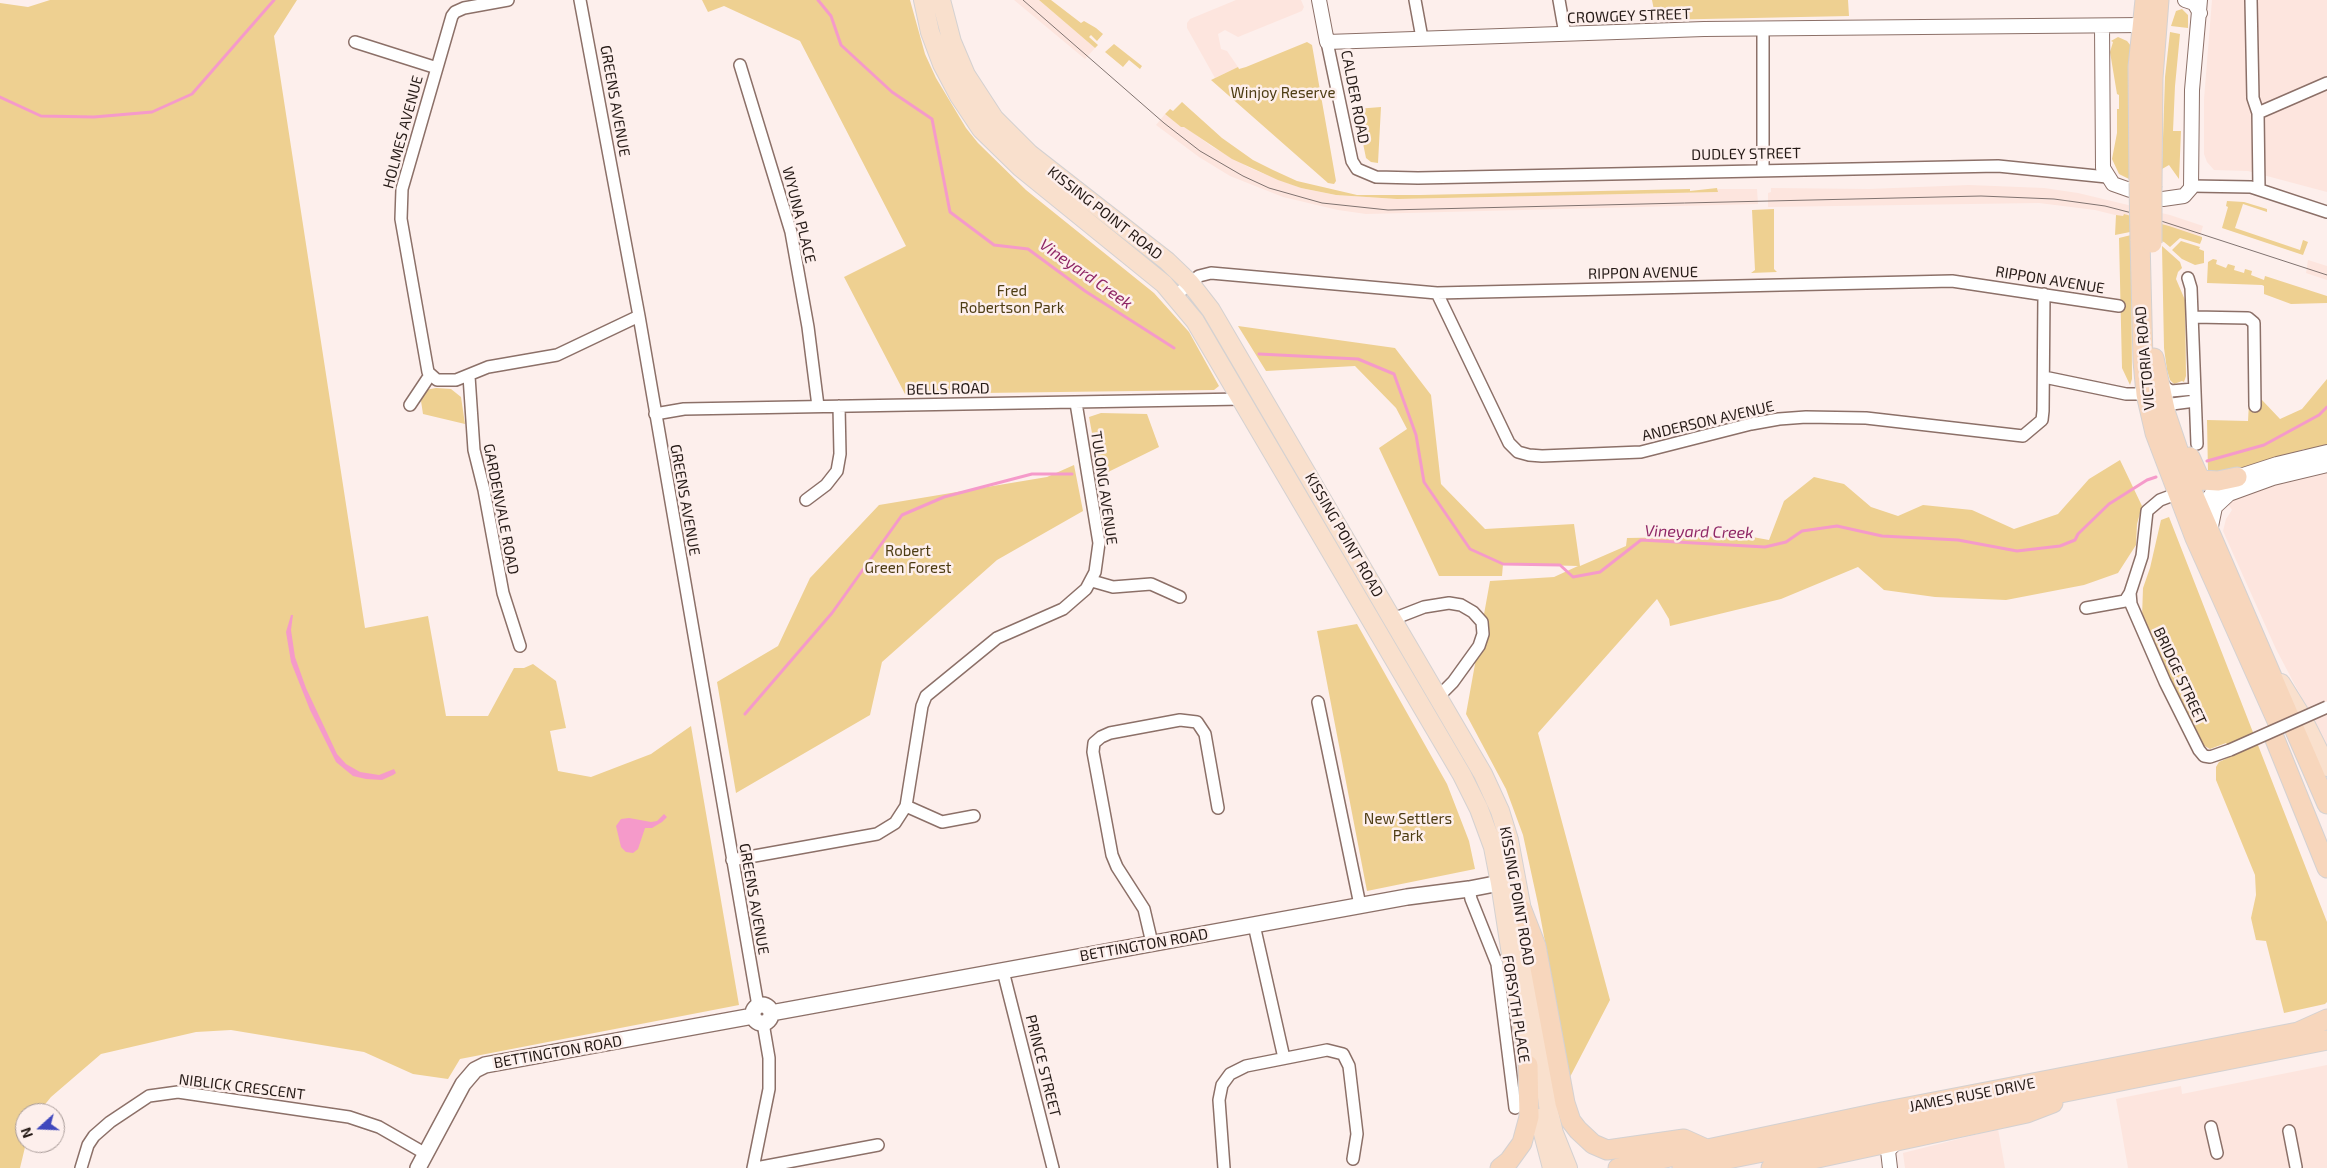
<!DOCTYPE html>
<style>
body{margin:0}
#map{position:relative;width:2327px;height:1168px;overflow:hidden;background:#fdefec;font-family:"Exo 2",sans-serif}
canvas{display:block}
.north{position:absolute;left:15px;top:1103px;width:50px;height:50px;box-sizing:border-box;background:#fdefec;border:1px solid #a79a97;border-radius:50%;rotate:250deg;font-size:14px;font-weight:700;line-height:20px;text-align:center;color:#261b17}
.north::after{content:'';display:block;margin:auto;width:18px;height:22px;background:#4048bd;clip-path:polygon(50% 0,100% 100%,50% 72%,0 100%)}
</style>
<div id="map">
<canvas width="2327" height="1168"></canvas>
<div class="north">N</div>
</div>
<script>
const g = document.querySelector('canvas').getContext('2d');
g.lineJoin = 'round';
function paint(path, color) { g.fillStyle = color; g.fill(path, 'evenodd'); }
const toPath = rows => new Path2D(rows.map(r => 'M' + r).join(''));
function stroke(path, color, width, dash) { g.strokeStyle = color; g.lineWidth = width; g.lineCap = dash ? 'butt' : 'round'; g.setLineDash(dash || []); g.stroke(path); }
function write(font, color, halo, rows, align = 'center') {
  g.font = font + ' "Exo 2",sans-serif'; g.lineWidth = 5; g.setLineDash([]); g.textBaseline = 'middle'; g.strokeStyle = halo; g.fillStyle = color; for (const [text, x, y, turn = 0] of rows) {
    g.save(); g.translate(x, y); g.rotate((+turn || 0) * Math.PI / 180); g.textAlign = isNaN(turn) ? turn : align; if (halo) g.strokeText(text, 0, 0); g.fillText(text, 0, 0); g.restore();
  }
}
paint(toPath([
 [1014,0,1039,0,1095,48,1085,59],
 [1236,0,1301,0,1304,7,1302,11,1238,37,1225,30,1218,34,1221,49,1227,51,1238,67,1215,78,1187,28,1187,23,1190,19],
 [2212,0,2327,0,2327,192,2248,171,2214,170,2207,162,2204,154,2204,99],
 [1165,114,1181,127,1184,126,1211,146,1252,169,1301,188,1336,195,1397,199,1717,192,1718,189,1757,189,1758,204,1366,214,1338,210,1283,197,1230,176,1199,157,1156,125],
 [1969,185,2044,188,2078,193,2170,215,2203,226,2200,236,2124,214,2123,217,2095,210,2039,203,1768,207,1768,193,1771,192,1771,188,1869,189],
 [2308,260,2327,266,2327,280,2306,273],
 [2327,427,2327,746,2276,649,2223,531,2226,519,2232,510,2217,486,2219,460],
 [2327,1065,2327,1168,2128,1168,2116,1099,2181,1086,2182,1094],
 [1998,1129,2005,1168,1905,1168,1903,1153]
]), '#fde5de');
paint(toPath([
 [50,0,297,0,274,36,365,628,428,616,446,716,488,716,514,668,524,668,533,664,556,681,566,728,550,731,558,771,591,777,651,754,691,726,739,1005,460,1059,448,1079,413,1074,364,1052,231,1030,196,1032,101,1054,51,1097,38,1113,25,1113,26,1143,20,1168,0,1168,0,3,28,7],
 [702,0,910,0,925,54,936,78,966,128,978,143,1026,190,1154,293,1189,332,1219,386,1214,390,905,394,844,277,906,246,800,41,724,6,708,12],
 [1039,0,1051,0,1081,23,1084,21,1096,28,1103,34,1097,41,1091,35,1089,37,1098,45,1095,48],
 [1652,0,1848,0,1849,16,1656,20],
 [2182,9,2188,15,2188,28,2171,26,2176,11],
 [2170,32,2180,34,2175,86,2173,131,2181,131,2179,179,2169,165,2162,169,2165,77],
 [2118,37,2127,41,2131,46,2131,180,2119,174,2112,159,2117,133,2117,109,2119,109,2119,95,2117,94,2110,52,2113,42,2111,41],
 [1307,42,1312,45,1336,181,1334,184,1328,183,1211,80,1238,67,1239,69,1246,67],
 [1114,44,1142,66,1140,69,1129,60,1123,67,1105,52],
 [1182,102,1222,138,1253,160,1273,170,1297,181,1357,195,1420,195,1690,189,1690,191,1717,188,1718,192,1397,199,1336,195,1301,188,1278,180,1232,159,1184,127,1181,127,1165,114,1170,109,1173,111],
 [1381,107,1378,163,1371,162,1366,158,1356,109],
 [2227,201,2244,202,2267,209,2267,212,2243,204,2235,228,2300,250,2303,240,2308,242,2303,255,2222,228,2228,207,2226,206],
 [1774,209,1774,269,1777,272,1751,273,1755,270,1752,210],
 [2124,214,2169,226,2202,237,2202,239,2200,244,2180,238,2170,247,2164,242,2130,232,2115,235,2116,215,2123,216],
 [2131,235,2132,379,2130,385,2122,368,2119,238],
 [2181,241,2200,247,2199,249,2204,251,2204,263,2195,265,2182,259,2172,250],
 [2162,246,2180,262,2182,268,2178,272,2176,279,2185,300,2186,376,2184,382,2182,381,2174,384,2170,380,2167,370,2164,348],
 [2213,259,2217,260,2216,264,2226,268,2228,264,2235,266,2234,270,2244,273,2245,269,2252,271,2251,275,2264,280,2265,276,2327,296,2327,303,2291,304,2264,294,2264,286,2262,285,2207,283,2208,262],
 [1238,326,1395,348,1431,395,1441,484,1485,529,1574,524,1580,566,1626,546,1627,538,1747,536,1769,540,1784,501,1814,477,1844,484,1871,507,1898,516,1923,505,1972,510,2014,529,2058,514,2089,479,2120,460,2142,506,2137,524,2136,545,2118,573,2084,585,2006,600,1935,597,1884,590,1858,567,1781,599,1670,626,1669,619,1657,599,1538,733,1610,1000,1570,1077,1538,904,1523,835,1506,789,1466,714,1490,581,1554,577,1578,566,1503,564,1502,576,1439,576,1379,448,1407,429,1396,408,1355,366,1266,371],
 [2327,379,2327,446,2318,449,2304,449,2242,474,2240,468,2220,473,2208,473,2207,420,2248,421,2249,403,2262,400,2280,419,2302,409],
 [436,388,451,389,461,397,465,424,423,414,421,401,425,390],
 [1101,413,1147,414,1159,447,1100,476,1089,417],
 [1074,465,1083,511,997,560,882,662,870,715,736,793,717,682,778,646,810,578,879,505,1047,477],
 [2169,517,2327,922,2327,1002,2325,1004,2284,1013,2266,941,2256,940,2251,918,2256,895,2255,875,2216,780,2216,767,2219,762,2232,756,2226,743,2210,749,2199,743,2142,618,2143,588,2150,568,2161,520],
 [1357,624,1447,784,1469,841,1475,869,1367,891,1317,631]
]), '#eed091');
paint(toPath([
 [291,615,293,615,291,630,295,657,306,688,337,754,346,764,360,772,379,775,394,769,396,773,393,775,382,780,366,779,353,776,336,762,310,710,291,662,286,632],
 [664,814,667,817,662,822,652,828,645,828,638,849,633,853,626,852,621,847,616,826,621,819,629,818,651,822,657,821]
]), '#f59aca');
stroke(toPath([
 [818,0,831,16,841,45,892,92,932,119,950,212,994,245,1028,249,1085,291,1174,348],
 [0,97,41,116,94,117,152,112,192,94,274,0],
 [1259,354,1358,359,1394,374,1416,435,1424,482,1470,549,1503,564,1560,565,1573,577,1600,572,1641,540,1765,547,1786,542,1802,531,1837,526,1882,536,1958,540,2017,551,2060,546,2075,540,2078,534,2109,504,2147,480,2156,477],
 [2207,461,2264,445,2319,415,2327,407],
 [745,714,832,613,902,515,944,497,1032,474,1072,474]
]), '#f59aca', 3);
const minor = toPath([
 [508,0,464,8,455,12,452,16,402,189,401,219,428,372,437,380,456,380,488,367,557,355,639,316],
 [580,0,639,316,758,1006],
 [1415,0,1422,38],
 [1559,0,1565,34],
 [2251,0,2253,98,2258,113],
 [1763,29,1763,170],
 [355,42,437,68],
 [1327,42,1352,161,1357,169,1376,177,1418,178,1998,166,2107,177],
 [740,65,791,232,808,327,818,406],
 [2191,186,2251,187,2327,212],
 [2259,189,2258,113,2327,83],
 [2188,278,2191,288,2197,444],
 [1437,293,1509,443,1518,452,1529,455,1542,456,1641,452,1751,424,1779,419,1806,417,1866,418,2023,436,2042,420,2043,411,2044,294],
 [1175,296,1199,276,1211,273,1437,293,1952,281,2119,306],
 [2193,317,2248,318,2254,323,2255,406],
 [469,376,474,450,484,490,503,593,520,646],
 [2044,377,2126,394,2146,394],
 [2161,381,2166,388,2171,391,2194,389],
 [410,405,430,375],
 [655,414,684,409,1242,399],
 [2166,414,2168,408,2172,404,2195,401],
 [2176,494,2160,500,2147,511,2142,556,2130,593,2131,604,2165,682,2199,750,2204,756,2210,757,2230,750],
 [806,500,826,485,837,471,840,454,839,406],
 [1092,581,1113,587,1151,584,1180,597],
 [2086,608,2125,601,2130,593],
 [1393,619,1424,607,1449,603,1461,605,1473,612,1482,622,1483,634,1479,646,1453,682,1438,697],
 [1318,702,1360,905],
 [906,806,942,822,974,816],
 [732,860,877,834,895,823,906,806,922,706,926,696,997,638,1063,609,1086,589,1095,572,1099,543,1076,403],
 [1469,889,1471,899,1497,964,1515,1108],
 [1254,925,1284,1058],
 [1152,943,1144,909,1117,867,1112,855,1093,752,1094,743,1101,737,1110,733,1180,720,1197,722,1205,734,1218,808],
 [1003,971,1053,1168],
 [2211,1127,2217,1153],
 [2289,1131,2296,1167],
 [81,1168,88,1145,94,1136,110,1122,149,1096,178,1092,349,1117,379,1127,426,1154],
 [753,1168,769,1089,769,1058,763,1023],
 [756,1168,878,1145],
 [1224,1168,1219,1100,1222,1085,1230,1074,1246,1066,1327,1050,1343,1054,1349,1066,1357,1134,1353,1159]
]);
const tertiary = toPath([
 [1319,0,1327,42,1704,29,2142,25],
 [2185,0,2194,3,2200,13],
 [2102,26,2103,168,2113,184,2130,190],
 [2163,199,2184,196,2191,188,2192,90,2200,0],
 [2197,515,2211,495,2237,477,2277,464,2327,452],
 [2210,531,2215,507,2229,494,2273,478,2327,465],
 [1890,1168,1888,1151,1897,1141]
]);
const secondary = toPath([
 '753 1014a9 9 0 1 1 18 0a9 9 0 1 1-18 0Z',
 [771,1013,1407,897,1469,889,1510,881],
 [418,1168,463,1084,475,1070,485,1065,753,1016]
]);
const primary = toPath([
 [923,0,930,32,942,64,959,96,981,129,1021,168,1164,284,1195,321,1462,775,1479,809,1493,847,1500,883,1530,1078],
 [941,0,952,42,966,75,994,118,1030,154,1167,261,1190,283,1211,310,1483,774,1500,811,1509,840,1522,910,1549,1112,1554,1133,1568,1168],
 [2281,683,2299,712],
 [2305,723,2327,767],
 [1539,1118,1552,1168]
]);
const trunk = toPath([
 [2139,183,2138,67,2145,0],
 [2152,186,2153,78,2159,0],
 [2140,239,2143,361,2146,394,2155,433,2195,538,2277,721],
 [2154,358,2166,414,2192,491,2289,716],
 [2190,457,2198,475,2202,480,2218,481,2237,477],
 [2294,728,2327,804],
 [2274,737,2327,868],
 [1522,910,1536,946,1565,1103,1571,1121,1578,1130,1593,1144,1607,1150,1684,1139,1704,1148],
 [1500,1168,1509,1161,1522,1143,1529,1117,1528,1065],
 [1618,1168,1882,1112,2298,1032,2327,1019],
 [1682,1168,2327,1040],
 [1771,1168,2027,1113,2053,1103]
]);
stroke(minor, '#8c7068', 14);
stroke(tertiary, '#8c7068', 16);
stroke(secondary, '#8c7068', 18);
stroke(primary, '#d4d1d1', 20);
stroke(trunk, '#d4d1d1', 21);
stroke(minor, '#fff', 11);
stroke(tertiary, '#fff', 14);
stroke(secondary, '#fff', 15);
stroke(primary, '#f9e0cd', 18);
stroke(trunk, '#f7d6bc', 19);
stroke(toPath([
 [1023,0,1164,123,1200,151,1243,176,1269,188,1322,203,1388,210,1981,196,2054,199,2105,206,2155,219,2327,275]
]), '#807370', 1);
const minorBridge = toPath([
 [2230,750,2327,707]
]);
const trunkBridge = toPath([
 [2139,183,2140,239],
 [2152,243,2152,186]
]);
stroke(minorBridge, '#8c7068', 14, []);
stroke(trunkBridge, '#d4d1d1', 21, []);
stroke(minorBridge, '#fff', 11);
stroke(trunkBridge, '#f7d6bc', 19);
write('15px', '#261b17', '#fdefec', [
 ["CROWGEY STREET",1629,16,-2],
 ["CALDER ROAD",1355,97,79],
 ["GREENS AVENUE",615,101,80],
 ["HOLMES AVENUE",403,132,-75],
 ["DUDLEY STREET",1746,154,-1],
 ["KISSING POINT ROAD",1105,213,38],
 ["WYUNA PLACE",799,215,76],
 ["RIPPON AVENUE",1643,273,-1],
 ["RIPPON AVENUE",2050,280,9],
 ["VICTORIA ROAD",2145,358,-95],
 ["BELLS ROAD",948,389,-1],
 ["ANDERSON AVENUE",1708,421,-13],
 ["TULONG AVENUE",1104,488,82],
 ["GREENS AVENUE",685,500,80],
 ["GARDENVALE ROAD",501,509,79],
 ["KISSING POINT ROAD",1344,535,60],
 ["BRIDGE STREET",2180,676,65],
 ["KISSING POINT ROAD",1517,896,80],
 ["GREENS AVENUE",754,899,80],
 ["BETTINGTON ROAD",1144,945,-10],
 ["FORSYTH PLACE",1516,1009,81],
 ["BETTINGTON ROAD",558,1052,-10],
 ["PRINCE STREET",1043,1066,76],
 ["NIBLICK CRESCENT",242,1087,7],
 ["JAMES RUSE DRIVE",1972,1095,-11]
]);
write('15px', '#4d3c13', '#fdefec', [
 ["Winjoy Reserve",1283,93],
 ["Fred",1012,291],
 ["Robertson Park",1012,308],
 ["Robert",908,551],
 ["Green Forest",908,568],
 ["New Settlers",1408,819],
 ["Park",1408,836]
]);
write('italic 16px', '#8f2766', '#fdefec', [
 ["Vineyard Creek",1086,274,35],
 ["Vineyard Creek",1699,532,1]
]);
</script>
